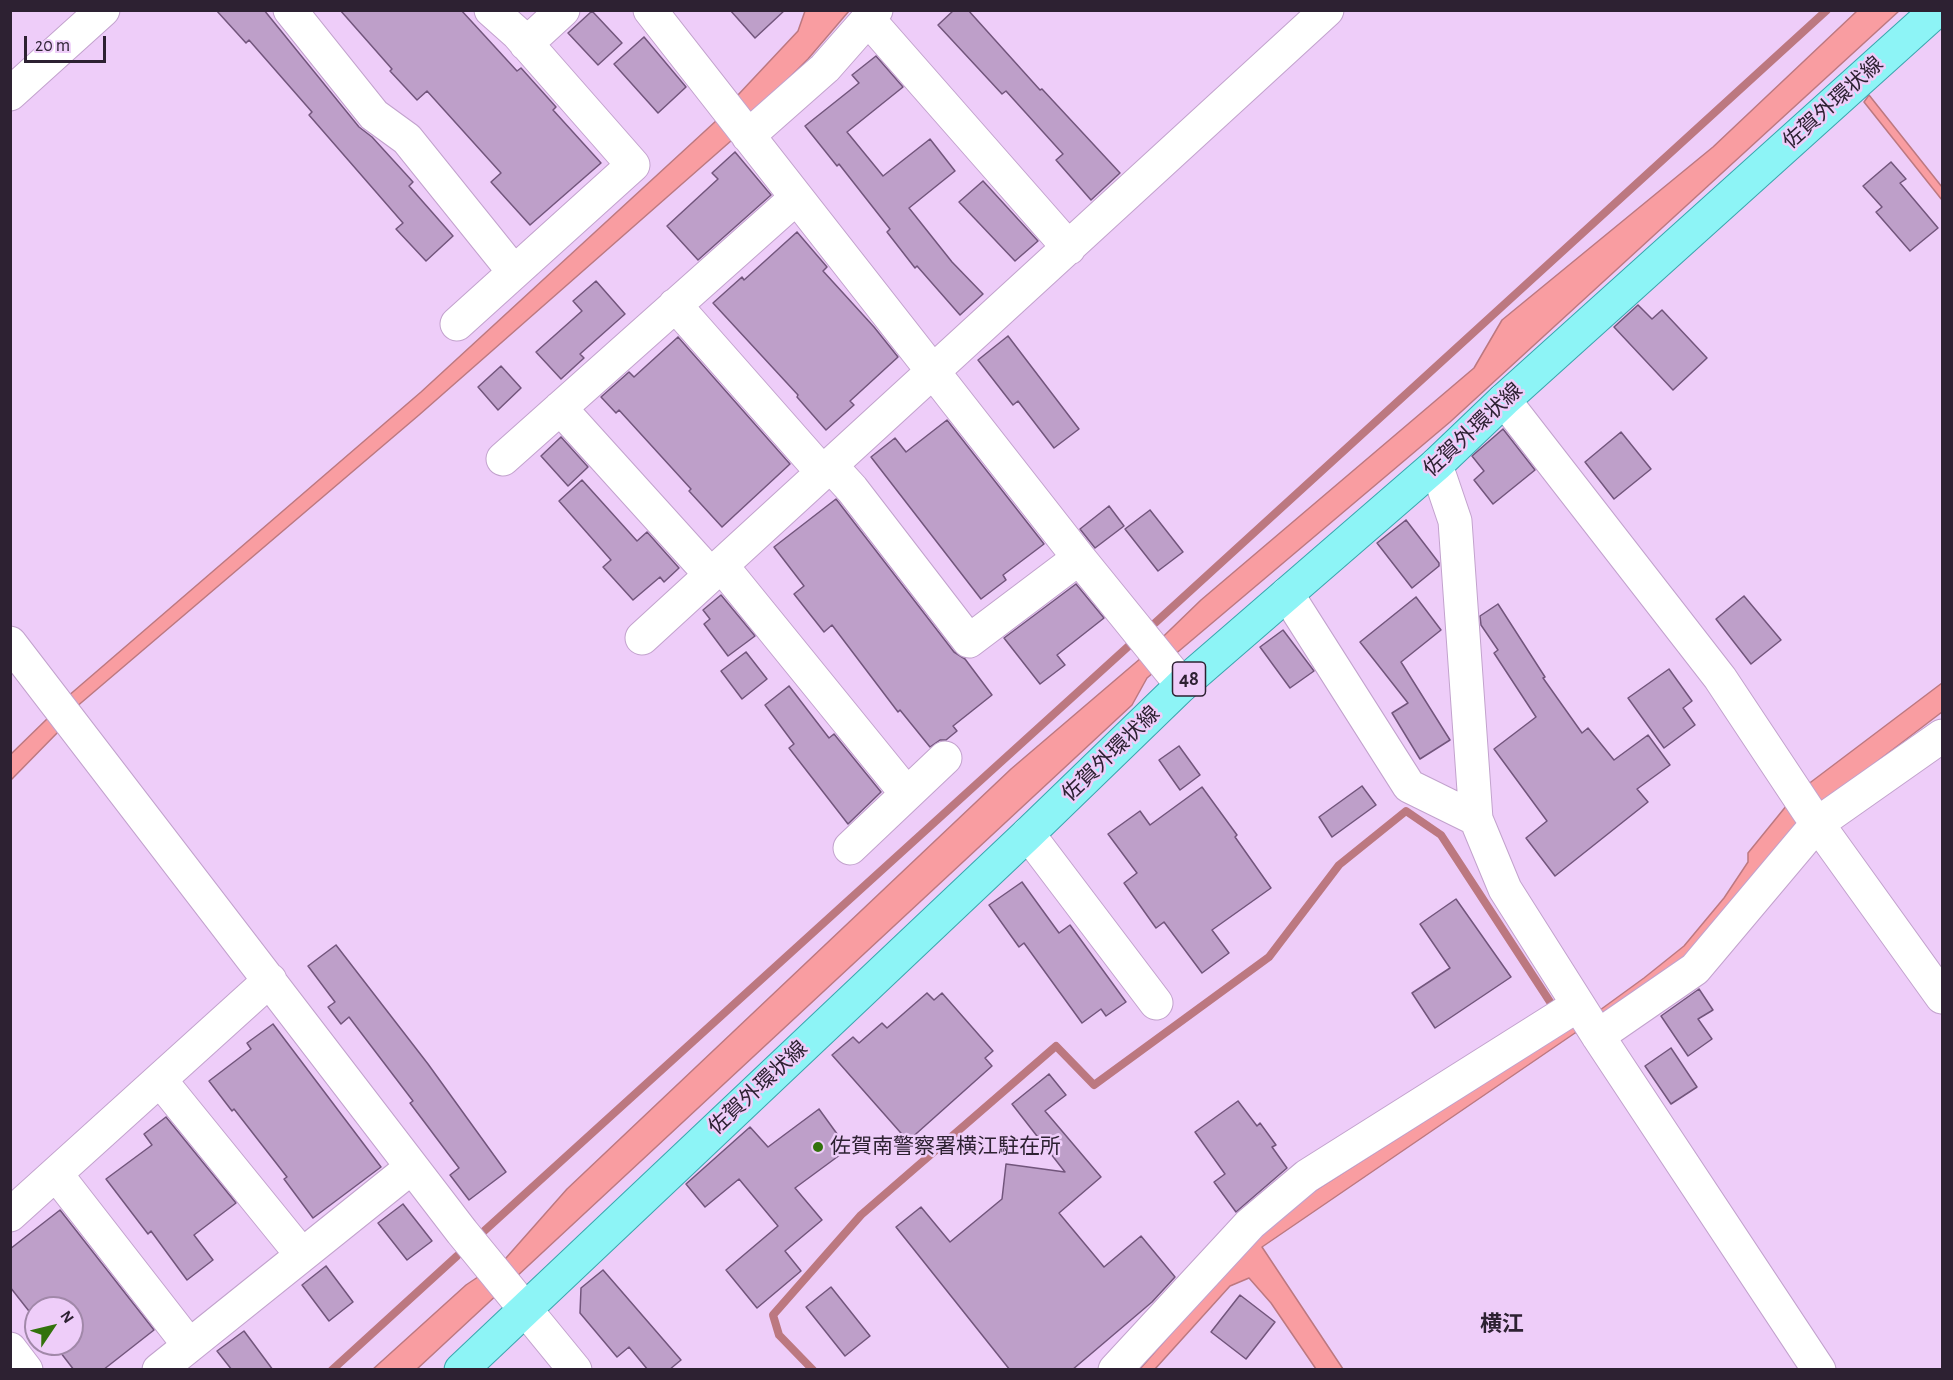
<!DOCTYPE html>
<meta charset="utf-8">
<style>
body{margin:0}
#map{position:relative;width:1953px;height:1380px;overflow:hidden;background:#eecdf9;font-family:"Alegreya Sans",sans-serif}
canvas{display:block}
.frame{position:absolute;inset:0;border:12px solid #2d2132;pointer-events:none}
.north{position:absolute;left:24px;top:1296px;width:60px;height:60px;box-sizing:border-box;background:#eecdf9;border:2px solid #a188a9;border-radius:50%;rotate:55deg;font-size:16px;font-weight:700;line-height:24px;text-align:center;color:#2d2132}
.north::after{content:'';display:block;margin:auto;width:21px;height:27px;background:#32720c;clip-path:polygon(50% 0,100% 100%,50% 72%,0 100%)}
.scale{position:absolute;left:24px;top:36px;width:82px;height:27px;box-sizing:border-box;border:3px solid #2d2132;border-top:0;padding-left:8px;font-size:18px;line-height:21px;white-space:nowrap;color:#2d2132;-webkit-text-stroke:4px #eecdf9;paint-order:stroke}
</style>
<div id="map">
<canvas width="1953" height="1380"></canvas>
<div class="frame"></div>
<div class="north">N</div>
<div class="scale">20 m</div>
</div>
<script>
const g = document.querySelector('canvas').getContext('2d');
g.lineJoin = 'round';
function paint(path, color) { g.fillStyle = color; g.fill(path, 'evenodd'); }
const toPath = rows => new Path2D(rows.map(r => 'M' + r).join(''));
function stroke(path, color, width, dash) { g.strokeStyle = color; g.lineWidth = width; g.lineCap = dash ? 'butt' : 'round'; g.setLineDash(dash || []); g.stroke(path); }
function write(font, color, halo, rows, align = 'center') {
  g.font = font + ' "Alegreya Sans","Noto Sans JP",sans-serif'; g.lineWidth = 5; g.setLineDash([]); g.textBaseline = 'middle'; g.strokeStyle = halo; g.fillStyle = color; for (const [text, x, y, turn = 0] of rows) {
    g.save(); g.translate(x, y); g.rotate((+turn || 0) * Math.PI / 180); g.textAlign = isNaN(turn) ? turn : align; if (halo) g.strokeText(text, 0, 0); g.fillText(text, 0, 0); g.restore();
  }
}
const water = toPath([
 [805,11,849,11,808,59,752,115,737,96,798,31,805,11],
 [1857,11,1899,11,1450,422,1147,678,1132,705,417,1369,372,1370,466,1285,506,1258,567,1189,1011,769,1141,658,1201,600,1474,368,1502,320,1713,147,1857,11],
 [1869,95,1942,187,1942,200,1864,102,1869,95],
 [717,120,732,140,419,415,75,708,67,697,421,392,717,120],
 [1942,683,1942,712,1820,805,1692,954,1650,986,1575,1033,1262,1247,1343,1369,1316,1369,1271,1303,1249,1278,1230,1286,1155,1369,1139,1370,1256,1237,1308,1195,1560,1035,1566,1026,1578,1026,1644,978,1684,946,1724,898,1748,862,1748,853,1787,805,1807,785,1942,683],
 [50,716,60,730,11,780,11,754,50,716]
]);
paint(water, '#f99da1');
stroke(water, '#bc7880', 1.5);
stroke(toPath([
 [1155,623,1827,10],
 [483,1232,1132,643],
 [332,1370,457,1256],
 [813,1370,779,1335,773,1315,861,1215,1056,1046,1094,1085,1269,957,1339,865,1406,811,1441,835,1556,1011]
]), '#bc7880', 8);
const building = toPath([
 [216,10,264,10,359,127,372,137,413,182,409,186,453,236,426,261,396,229,403,223,309,115,312,112,249,40,246,43,216,10],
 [340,10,461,10,517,71,521,68,556,107,553,110,601,163,530,225,491,182,501,173,427,91,417,100,390,71,392,69,340,10],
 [730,10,785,10,755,38,730,10],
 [954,10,968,10,1040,90,1042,89,1120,173,1091,200,1056,160,1063,154,1006,91,1002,94,938,25,954,10],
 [592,11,622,43,598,65,568,33,592,11],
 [644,37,686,87,658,113,614,64,644,37],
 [876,56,903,87,847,132,883,176,930,139,955,171,909,208,952,262,983,294,960,315,917,266,915,268,887,232,890,229,839,164,837,166,805,126,859,83,852,75,876,56],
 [735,152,771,195,698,260,667,226,718,179,712,173,735,152],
 [1891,162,1906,179,1900,183,1938,228,1910,251,1876,212,1882,207,1863,186,1891,162],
 [983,181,1038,241,1015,261,959,202,983,181],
 [797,232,827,267,823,271,874,327,898,357,850,401,854,405,826,430,797,397,798,395,713,303,742,277,744,280,797,232],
 [596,281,625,314,580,354,584,358,561,379,536,352,582,311,573,301,596,281],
 [1638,305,1652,319,1662,310,1707,358,1673,390,1614,327,1638,305],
 [1008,336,1079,429,1054,448,1018,401,1013,405,978,360,1008,336],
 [678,337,790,464,722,527,689,491,691,489,619,410,616,413,601,397,629,372,634,377,678,337],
 [501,366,521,388,498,410,478,387,501,366],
 [947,420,1044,544,1003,575,1006,580,981,599,871,457,895,438,906,452,947,420],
 [1503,429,1535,470,1493,504,1474,480,1484,471,1472,456,1503,429],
 [1621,432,1651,469,1614,499,1585,462,1621,432],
 [561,437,588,467,568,486,541,456,561,437],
 [582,480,637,541,647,532,679,568,664,582,660,577,633,600,603,567,611,560,559,501,582,480],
 [836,499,954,652,965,659,992,695,953,726,957,731,946,740,940,740,930,747,900,710,898,712,832,625,824,632,794,594,804,586,774,547,836,499],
 [1109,506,1124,526,1095,548,1080,529,1109,506],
 [1150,510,1183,552,1158,571,1125,529,1150,510],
 [1406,520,1439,563,1439,566,1412,588,1377,543,1406,520],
 [1076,584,1104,618,1057,655,1065,665,1040,684,1004,638,1076,584],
 [721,595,755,636,728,656,704,624,710,619,703,610,721,595],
 [1744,596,1781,640,1751,664,1716,619,1744,596],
 [1416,597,1441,630,1401,662,1450,740,1420,759,1392,713,1408,703,1360,642,1416,597],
 [1498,604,1545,677,1543,678,1582,733,1588,728,1614,760,1648,735,1670,765,1637,789,1648,802,1555,876,1526,838,1547,821,1494,749,1536,717,1494,653,1498,650,1481,625,1480,616,1498,604],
 [1283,630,1314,671,1290,688,1260,647,1283,630],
 [746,652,767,679,742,699,721,671,746,652],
 [1669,669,1692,701,1683,708,1695,725,1664,748,1628,698,1669,669],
 [789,686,829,738,834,734,881,792,848,824,789,748,794,744,765,705,789,686],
 [1179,746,1200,775,1180,790,1159,760,1179,746],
 [1362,786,1376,805,1332,837,1319,817,1362,786],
 [1202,787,1237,835,1235,837,1271,888,1212,930,1229,953,1202,973,1164,922,1156,928,1124,883,1137,873,1108,834,1140,811,1150,825,1202,787],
 [1022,882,1059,933,1070,925,1126,1002,1106,1016,1101,1009,1082,1023,1024,943,1019,947,989,905,1022,882],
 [1456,899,1511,977,1435,1028,1412,993,1450,968,1420,924,1456,899],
 [336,945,428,1064,506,1172,469,1200,450,1175,459,1168,410,1103,413,1101,349,1017,341,1024,328,1007,335,1002,308,966,336,945],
 [1699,989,1713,1010,1698,1019,1712,1039,1688,1056,1661,1016,1699,989],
 [927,993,934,1000,942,993,993,1051,985,1058,992,1066,908,1141,832,1055,853,1037,859,1043,882,1023,887,1028,927,993],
 [273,1024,381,1167,313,1218,284,1179,287,1177,234,1109,232,1111,209,1081,251,1049,247,1043,273,1024],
 [1671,1048,1697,1087,1671,1104,1645,1066,1671,1048],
 [1049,1074,1066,1095,1045,1111,1101,1177,1059,1213,1104,1267,1141,1236,1175,1277,1152,1302,1072,1370,1010,1370,896,1227,921,1207,950,1242,1002,1199,1006,1164,1065,1172,1012,1104,1049,1074],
 [1238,1101,1257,1126,1260,1123,1276,1145,1272,1147,1287,1168,1236,1212,1214,1182,1225,1174,1195,1132,1238,1101],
 [819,1109,848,1149,795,1188,822,1220,785,1251,801,1271,757,1308,726,1270,778,1226,739,1179,705,1207,686,1184,750,1127,768,1147,819,1109],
 [166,1117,236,1203,194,1235,213,1260,187,1280,151,1231,148,1234,106,1179,152,1145,144,1134,166,1117],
 [403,1204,432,1241,407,1260,378,1223,403,1204],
 [60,1210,154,1330,103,1370,74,1370,54,1344,72,1344,72,1308,36,1308,36,1320,10,1287,10,1249,60,1210],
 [326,1266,353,1302,329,1321,302,1285,326,1266],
 [603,1270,681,1360,669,1370,648,1370,629,1347,617,1357,580,1313,581,1288,603,1270],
 [831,1287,870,1336,845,1356,806,1307,831,1287],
 [1240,1295,1275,1322,1246,1359,1211,1332,1240,1295],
 [244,1331,273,1370,232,1370,217,1351,244,1331]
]);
paint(building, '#be9fc9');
stroke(building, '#72557c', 1.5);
const minor = toPath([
 [290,10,374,115,407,139,514,272],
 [650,10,1079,558,1182,685],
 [868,19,1069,248],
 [526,44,563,10],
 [10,94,103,10],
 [748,136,825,68,876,10],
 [675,305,823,473],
 [457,324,633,165,518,34,491,10],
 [1504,400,1720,678,1809,812,1942,997],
 [560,408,711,575],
 [503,459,796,198],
 [1436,465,1455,521,1476,819,1505,889,1598,1036,1819,1370],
 [831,466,852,489,969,641,1079,558],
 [721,565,907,794],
 [1287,594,1409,786,1476,819],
 [642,638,1327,10],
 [10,643,462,1232,575,1370],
 [1028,834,1156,1003],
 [850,848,945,758],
 [1598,1036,1695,969,1817,824,1942,736],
 [160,1080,302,1255],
 [56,1174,189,1345],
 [10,1215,270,980],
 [10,1349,26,1370],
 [159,1370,412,1167],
 [1115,1370,1250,1224,1307,1176,1578,1005]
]);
const major = toPath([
 [461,1370,1028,834,1182,685,1436,465,1504,400,1937,10]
]);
stroke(minor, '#c2a2cd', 35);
stroke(major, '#3aa5ae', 35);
stroke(minor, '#fff', 33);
stroke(major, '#8df4f6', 33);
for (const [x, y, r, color] of [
 [818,1147,6,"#32720c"]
]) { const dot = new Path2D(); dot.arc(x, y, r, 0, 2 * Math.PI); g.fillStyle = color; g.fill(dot); stroke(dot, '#eecdf9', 2); }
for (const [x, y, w] of [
 [1189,679,33]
]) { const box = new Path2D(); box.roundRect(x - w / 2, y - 17, w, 34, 4.5); g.fillStyle = '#eecdf9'; g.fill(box); stroke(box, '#2d2132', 1.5); }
write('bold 20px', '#2d2132', null, [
 ["48",1189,679]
]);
write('21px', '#2d2132', '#eecdf9', [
 ["佐賀外環状線",1833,103,-42],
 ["佐賀外環状線",1473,430,-43],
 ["佐賀外環状線",1111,754,-44],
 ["佐賀外環状線",758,1088,-43]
]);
write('21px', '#2d2132', '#eecdf9', [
 ["佐賀南警察署横江駐在所",830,1147]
], 'left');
write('bold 22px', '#2d2132', '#eecdf9', [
 ["横江",1502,1324]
]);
</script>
